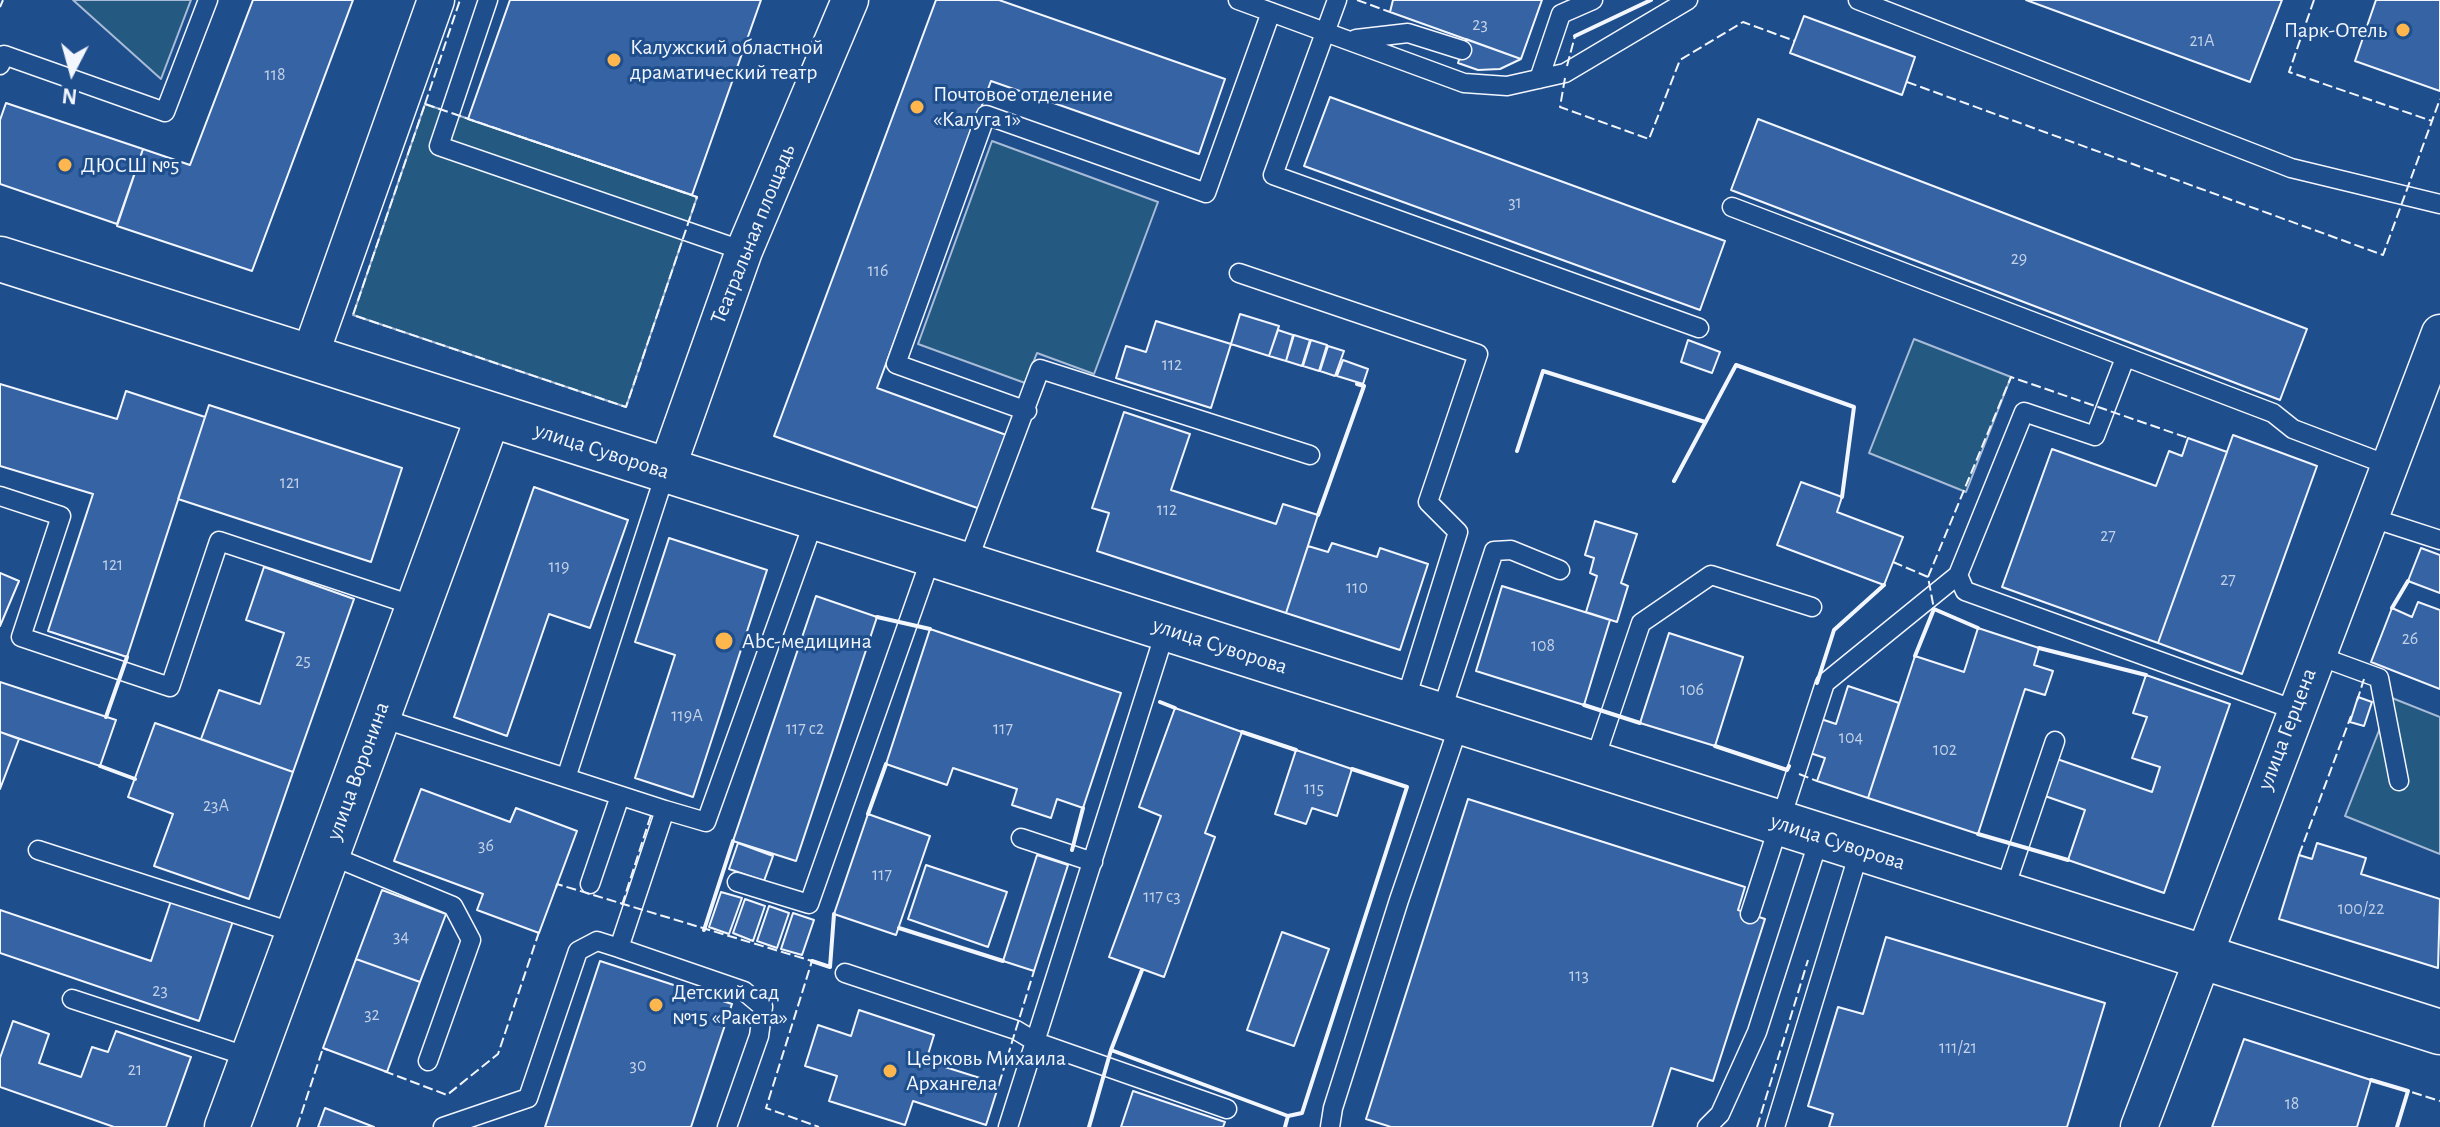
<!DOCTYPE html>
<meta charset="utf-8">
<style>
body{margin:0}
#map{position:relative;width:2440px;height:1127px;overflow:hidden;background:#1f4e8c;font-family:"Alegreya Sans",sans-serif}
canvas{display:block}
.north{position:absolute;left:32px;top:32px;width:80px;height:80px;-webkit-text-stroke:6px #1f4e8c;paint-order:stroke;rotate:186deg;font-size:22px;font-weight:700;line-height:32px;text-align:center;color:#f2f6ff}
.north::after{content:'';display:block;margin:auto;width:28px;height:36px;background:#f2f6ff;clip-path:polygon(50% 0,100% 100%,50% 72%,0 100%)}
</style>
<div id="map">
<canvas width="2440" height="1127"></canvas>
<div class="north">N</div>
</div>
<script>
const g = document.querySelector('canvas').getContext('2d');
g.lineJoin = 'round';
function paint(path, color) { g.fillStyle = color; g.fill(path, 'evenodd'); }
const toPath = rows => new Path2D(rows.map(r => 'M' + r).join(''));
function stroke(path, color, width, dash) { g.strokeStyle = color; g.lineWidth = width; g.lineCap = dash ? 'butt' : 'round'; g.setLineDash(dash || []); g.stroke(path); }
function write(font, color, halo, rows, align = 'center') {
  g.font = font + ' "Alegreya Sans",sans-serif'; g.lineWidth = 6; g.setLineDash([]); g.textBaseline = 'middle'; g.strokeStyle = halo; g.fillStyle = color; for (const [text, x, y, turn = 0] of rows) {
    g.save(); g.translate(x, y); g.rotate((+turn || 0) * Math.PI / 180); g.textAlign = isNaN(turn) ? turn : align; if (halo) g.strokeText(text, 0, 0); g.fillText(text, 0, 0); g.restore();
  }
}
const green = toPath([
 [73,0,191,0,161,79,73,0],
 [425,104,697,197,626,407,353,315,425,104],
 [992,141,1158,202,1094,374,1037,353,1025,383,918,344,992,141],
 [1914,339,2011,377,1966,492,1869,453,1914,339],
 [2392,698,2440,717,2440,854,2345,816,2392,698]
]);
paint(green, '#245a82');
stroke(green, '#a8bbd7', 2);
const building = toPath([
 [253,0,353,0,252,271,117,226,143,149,190,165,253,0],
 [510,0,761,0,692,195,468,119,510,0],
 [936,0,999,0,1225,79,1199,154,991,81,877,388,1009,436,983,510,774,436,936,0],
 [1393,0,1542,0,1521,59,1390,12,1393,0],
 [2026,0,2282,0,2250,82,2026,0],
 [2376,0,2440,0,2440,91,2355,61,2376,0],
 [1804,16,1915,57,1902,95,1790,53,1804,16],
 [1466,39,1521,59,1500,69,1478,70,1458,63,1466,39],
 [1330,97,1725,241,1700,310,1304,166,1330,97],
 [6,103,143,149,117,224,0,184,0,120,6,103],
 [1758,119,2307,329,2280,400,1731,190,1758,119],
 [1240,314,1279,326,1269,356,1231,344,1240,314],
 [1156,321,1231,344,1211,408,1116,378,1126,346,1146,352,1156,321],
 [1278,330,1293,335,1286,361,1269,356,1278,330],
 [1294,335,1310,340,1302,366,1286,361,1294,335],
 [1311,340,1327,345,1319,371,1303,366,1311,340],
 [1688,340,1720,352,1712,373,1681,362,1688,340],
 [1328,346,1344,351,1335,376,1320,371,1328,346],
 [1343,360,1368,369,1363,384,1337,376,1343,360],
 [0,384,117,419,126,391,205,417,127,657,48,631,93,494,0,466,0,384],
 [209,405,402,468,371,562,178,499,209,405],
 [1124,412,1190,434,1171,490,1276,524,1283,504,1318,515,1286,613,1097,551,1109,513,1092,508,1124,412],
 [2233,435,2317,466,2242,674,2158,643,2233,435],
 [2188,438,2227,452,2158,643,2002,587,2052,449,2156,486,2169,451,2182,456,2188,438],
 [1801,482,1842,497,1837,512,1903,537,1884,585,1777,545,1801,482],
 [534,487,628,520,590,628,549,614,507,736,454,717,534,487],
 [1595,521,1637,534,1621,583,1628,586,1617,622,1586,612,1597,576,1590,573,1594,558,1585,555,1595,521],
 [669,538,767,570,693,797,635,778,675,655,635,642,669,538],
 [1332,543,1377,557,1380,548,1428,564,1400,650,1286,613,1308,546,1328,552,1332,543],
 [2421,548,2440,555,2440,593,2408,581,2421,548],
 [264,567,354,599,293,772,201,739,219,690,260,704,284,633,246,620,264,567],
 [0,573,19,581,0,626,0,573],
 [1502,586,1610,620,1584,705,1476,671,1502,586],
 [816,596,877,617,796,861,733,841,816,596],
 [2418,602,2440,610,2440,689,2371,662,2392,608,2412,617,2418,602],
 [1978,628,2039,648,2034,665,2053,671,2045,695,2025,689,1978,834,1868,798,1915,656,1964,672,1978,628],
 [930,629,1121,693,1083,808,1057,799,1051,818,1012,805,1017,789,953,768,947,785,886,764,930,629],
 [1669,633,1743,657,1715,746,1640,723,1669,633],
 [2146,675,2230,704,2164,893,2068,860,2085,810,2045,796,2057,759,2152,792,2160,767,2132,758,2147,717,2133,713,2146,675],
 [0,682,116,720,100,766,0,732,0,682],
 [1848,686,1899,703,1868,798,1817,781,1825,758,1810,753,1821,719,1836,724,1848,686],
 [2358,697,2372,702,2364,726,2350,722,2358,697],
 [1175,708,1242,732,1205,833,1215,837,1164,977,1109,957,1161,816,1139,807,1175,708],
 [155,723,293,772,249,899,154,866,173,814,128,797,155,723],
 [0,732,19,739,0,789,0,732],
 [1296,750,1352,769,1337,816,1312,808,1306,824,1275,814,1296,750],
 [421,789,510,822,516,808,577,831,539,933,477,910,483,894,394,861,421,789],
 [1468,799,1745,887,1738,910,1765,919,1713,1081,1671,1068,1652,1127,1391,1127,1366,1119,1468,799],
 [868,814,930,836,896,935,834,914,868,814],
 [738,843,773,856,764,881,729,869,738,843],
 [2317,843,2366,858,2361,874,2440,899,2438,968,2279,919,2299,855,2312,859,2317,843],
 [1037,855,1068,865,1034,971,1003,961,1037,855],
 [926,865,1007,892,988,947,908,919,926,865],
 [382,890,446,914,420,982,356,959,382,890],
 [721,892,742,898,729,934,709,927,721,892],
 [745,899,765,906,753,941,733,933,745,899],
 [171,901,233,921,199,1021,0,953,0,910,151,961,171,901],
 [769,906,789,913,777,948,757,941,769,906],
 [793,913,814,920,802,955,781,949,793,913],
 [1282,932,1329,949,1294,1046,1247,1030,1282,932],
 [1886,937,2105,1003,2067,1127,1829,1127,1833,1114,1808,1106,1838,1007,1863,1014,1886,937],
 [356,959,420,982,387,1072,323,1048,356,959],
 [600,961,732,1004,691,1127,545,1127,600,961],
 [859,1010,934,1035,926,1061,999,1084,986,1125,913,1101,905,1125,829,1101,837,1076,805,1066,818,1025,851,1036,859,1010],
 [13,1021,49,1034,39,1063,81,1077,92,1047,108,1052,116,1031,191,1057,166,1127,114,1127,0,1087,0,1058,13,1021],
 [2244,1039,2371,1080,2357,1127,2212,1127,2244,1039],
 [1133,1091,1225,1122,1223,1127,1121,1127,1133,1091],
 [325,1108,374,1127,318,1127,325,1108]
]);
paint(building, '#3563a3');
stroke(building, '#f2f6ff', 2);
const service = toPath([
 [488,0,439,146,744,251],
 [1238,0,1464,83,1507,86,1565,73,1688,0],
 [1337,0,1273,175,1699,328],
 [1858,0,2291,168,2440,204],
 [1356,39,1408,33,1462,50],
 [0,65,4,55,165,112,208,0],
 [1539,79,1561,14,1593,0],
 [1732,207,2273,413,2293,429,2388,465],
 [1239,273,1478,354,1428,502,1458,532,1404,705],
 [1027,411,896,364,986,115,1206,193,1271,12],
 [0,496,61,516,21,637,170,687,219,541,418,607],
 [2369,517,2440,540],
 [966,566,1040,369,1310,455],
 [1958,575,1965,591,2295,710],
 [2316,655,2379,678,2399,781],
 [1440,716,1494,551,1511,550,1560,570],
 [378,717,665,810,619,948,597,941,578,951,528,1098,443,1127],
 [1593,765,1641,623,1711,575,1812,607],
 [566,778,666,471],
 [665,810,706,822,815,518],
 [1021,838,1093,862],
 [38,850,298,934],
 [327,854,453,906,471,940,428,1061],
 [737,882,809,904,932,555],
 [590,884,620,796],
 [2003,894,2055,741],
 [1750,914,1825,683,1958,575,2024,412,2095,436,2125,358],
 [619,948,744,991,763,1007,759,1036,727,1127],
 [845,973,1016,1030,1036,1042,1227,1109],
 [72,999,252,1058],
 [1008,1127,1166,629],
 [1330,1127,1333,1108,1399,900,1460,722],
 [1707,1127,1720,1114,1757,1032,1820,836],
 [1775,1127,1860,849]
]);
const minor = toPath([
 [309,358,436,0],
 [666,471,744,251,850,0],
 [2139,1127,2440,333]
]);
const tertiary = toPath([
 [0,259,2440,1032],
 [227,1127,489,414]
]);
stroke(service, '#f2f6ff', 21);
stroke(minor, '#f2f6ff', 39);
stroke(tertiary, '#f2f6ff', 47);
stroke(service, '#1f4e8c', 18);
stroke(minor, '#1f4e8c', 36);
stroke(tertiary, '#1f4e8c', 44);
stroke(toPath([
 [1357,0,1390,12],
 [2314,0,2289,72,2432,121],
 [0,7,3,0],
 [1567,66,1575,36],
 [1565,78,1560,107,1649,139,1680,60,1743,22,1795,41],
 [1907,82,2383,255,2440,99],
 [425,104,697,197,626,407,353,315,425,104],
 [425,104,460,0],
 [1893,562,1928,577,1934,609],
 [1928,577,2011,377,2188,438],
 [2357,701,2364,679],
 [1799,774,1817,781],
 [2299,855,2351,716],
 [556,888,557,884,812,961,766,1108,819,1127],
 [622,905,651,815],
 [384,1071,447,1095,498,1054,540,929],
 [999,1084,1034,971],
 [297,1127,323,1048,328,1050],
 [1757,1127,1808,960],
 [2397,1127,2408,1091,2440,1101]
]), '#f2f6ff', 2, [10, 4]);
stroke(toPath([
 [1575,36,1651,0],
 [1517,451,1543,371,1705,422],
 [1674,481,1736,365,1854,407,1842,497],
 [1318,515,1364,386,1357,384],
 [2392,608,2408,581],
 [877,617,930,629],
 [2039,648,2146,675],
 [1915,656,1934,609,1978,628],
 [1817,683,1834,630,1884,585],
 [1160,702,1175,708],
 [1584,705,1640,723],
 [106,717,127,657],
 [1242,732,1296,750],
 [1715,746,1787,770,1789,766],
 [100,766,135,779],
 [868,814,886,764],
 [1978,834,2068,860],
 [1072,850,1083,808],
 [899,928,1003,961],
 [704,930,733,841],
 [812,961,830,967,834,914],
 [1111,1050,1288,1116,1285,1127],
 [2371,1080,2408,1091,2397,1127],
 [1288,1116,1302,1113,1407,787,1352,769],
 [1089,1127,1111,1050,1142,970]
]), '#f2f6ff', 4);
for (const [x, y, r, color] of [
 [2403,30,8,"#ffb74d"],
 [614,60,8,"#ffb74d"],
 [917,107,8,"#ffb74d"],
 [65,165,8,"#ffb74d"],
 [724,641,10,"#ffb74d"],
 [656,1005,8,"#ffb74d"],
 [890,1071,8,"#ffb74d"]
]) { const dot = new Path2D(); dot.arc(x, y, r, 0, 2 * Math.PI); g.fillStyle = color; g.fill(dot); stroke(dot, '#1f4e8c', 3); }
write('18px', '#c3d1e8', null, [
 ["23",1480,25],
 ["21А",2202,41],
 ["118",275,75],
 ["31",1515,203],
 ["29",2019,259],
 ["116",878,271],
 ["112",1172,365],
 ["121",290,483],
 ["112",1167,510],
 ["27",2108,536],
 ["121",113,565],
 ["119",559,567],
 ["27",2228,580],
 ["110",1357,588],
 ["26",2410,639],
 ["108",1543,646],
 ["25",303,661],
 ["106",1692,690],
 ["119А",687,716],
 ["117 с2",805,729],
 ["117",1003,729],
 ["104",1851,738],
 ["102",1945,750],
 ["115",1314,789],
 ["23А",216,806],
 ["36",486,846],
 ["117",882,875],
 ["117 с3",1162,897],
 ["100/22",2361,909],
 ["34",401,937],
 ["113",1579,976],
 ["23",160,991],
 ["32",372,1015],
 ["111/21",1958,1048],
 ["30",638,1066],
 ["21",135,1070],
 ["18",2292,1104]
]);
write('22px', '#f2f6ff', '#1f4e8c', [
 ["Парк-Отель",2387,30,"right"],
 ["Калужский областной",630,47],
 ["драматический театр",630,72],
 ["Почтовое отделение",933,94],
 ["«Калуга 1»",933,119],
 ["ДЮСШ №5",81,165],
 ["Abc-медицина",742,641],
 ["Детский сад",672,992],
 ["№15 «Ракета»",672,1017],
 ["Церковь Михаила",906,1058],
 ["Архангела",906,1083]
], 'left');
write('22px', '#f2f6ff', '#1f4e8c', [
 ["Театральная площадь",753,234,-68],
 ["улица Суворова",602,451,18],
 ["улица Суворова",1220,646,18],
 ["улица Герцена",2287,729,-69],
 ["улица Воронина",358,771,-70],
 ["улица Суворова",1838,842,18]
]);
</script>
